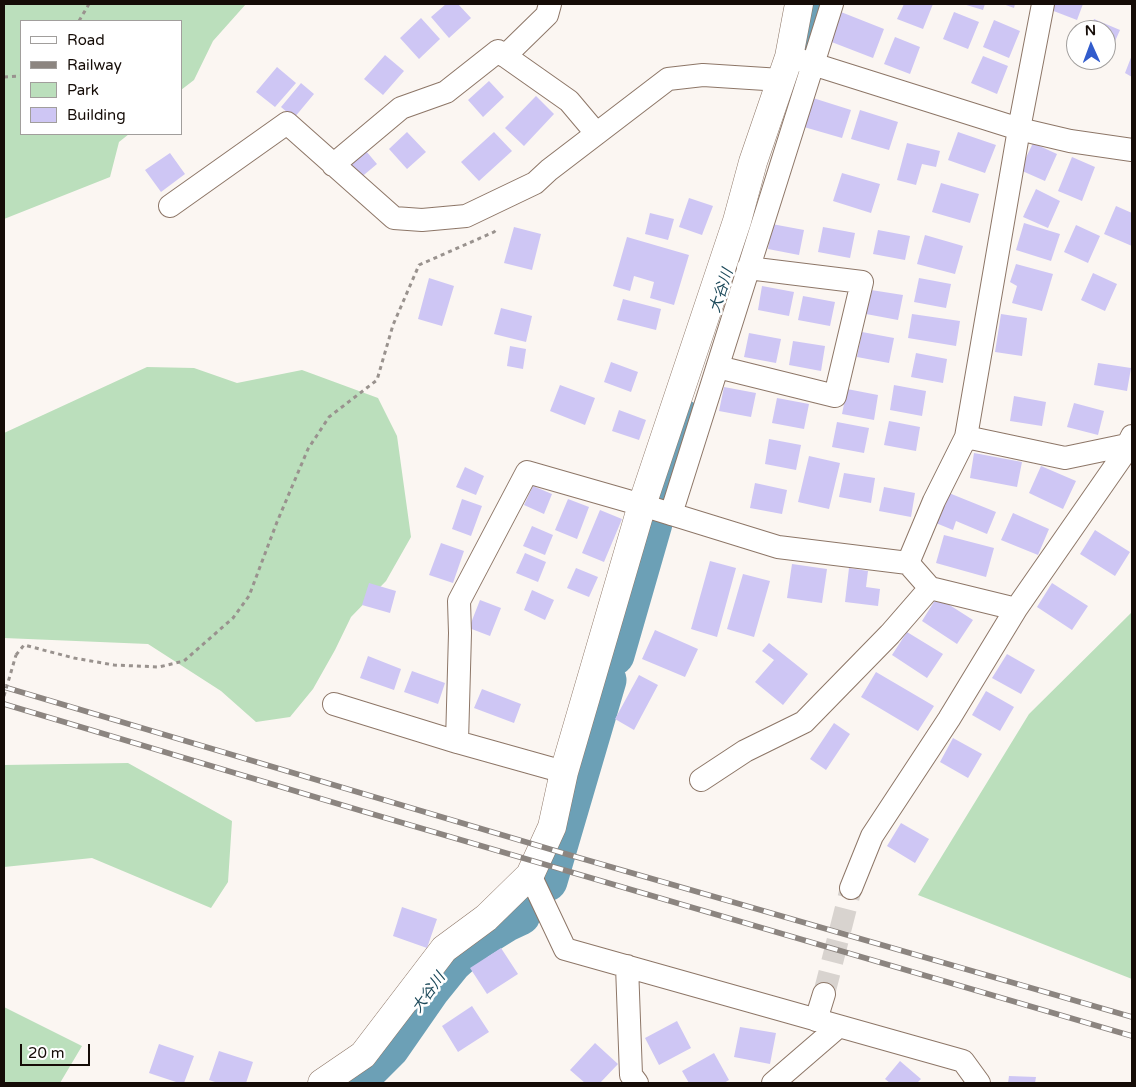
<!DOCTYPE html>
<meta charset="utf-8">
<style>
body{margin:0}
#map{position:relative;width:1136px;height:1087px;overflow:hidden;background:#fbf6f2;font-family:"Varela Round",sans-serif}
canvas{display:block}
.frame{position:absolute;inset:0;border:5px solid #150c07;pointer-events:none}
.legend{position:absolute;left:20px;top:20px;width:162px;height:115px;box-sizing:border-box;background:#fff;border:1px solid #a19e9c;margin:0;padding:6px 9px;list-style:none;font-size:15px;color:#150c07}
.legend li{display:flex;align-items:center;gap:10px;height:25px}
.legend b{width:25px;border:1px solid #a19e9c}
.north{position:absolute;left:1066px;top:20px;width:50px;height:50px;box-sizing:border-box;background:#fff;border:1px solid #a19e9c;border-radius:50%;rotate:358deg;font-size:14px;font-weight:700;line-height:20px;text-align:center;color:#150c07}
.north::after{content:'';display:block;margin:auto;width:18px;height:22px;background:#325ccc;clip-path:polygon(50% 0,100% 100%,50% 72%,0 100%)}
.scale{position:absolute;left:20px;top:1044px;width:70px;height:22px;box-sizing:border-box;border:2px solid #150c07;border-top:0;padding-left:6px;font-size:15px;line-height:18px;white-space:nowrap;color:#150c07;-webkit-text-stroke:4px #fff;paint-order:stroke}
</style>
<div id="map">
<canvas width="1136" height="1087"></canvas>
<div class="frame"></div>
<ul class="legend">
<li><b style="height:6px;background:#fff"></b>Road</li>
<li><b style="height:6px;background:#8c8580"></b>Railway</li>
<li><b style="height:14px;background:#bbdfbc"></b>Park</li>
<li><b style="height:14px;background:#cec6f4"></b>Building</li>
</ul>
<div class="north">N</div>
<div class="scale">20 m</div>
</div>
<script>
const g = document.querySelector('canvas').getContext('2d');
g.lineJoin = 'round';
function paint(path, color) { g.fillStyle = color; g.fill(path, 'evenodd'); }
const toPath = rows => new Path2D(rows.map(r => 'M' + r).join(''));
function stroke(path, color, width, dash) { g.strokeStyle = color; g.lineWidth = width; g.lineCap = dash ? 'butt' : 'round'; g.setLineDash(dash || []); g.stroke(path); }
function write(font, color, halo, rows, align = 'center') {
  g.font = font + ' "Varela Round","Noto Sans JP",sans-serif'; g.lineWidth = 5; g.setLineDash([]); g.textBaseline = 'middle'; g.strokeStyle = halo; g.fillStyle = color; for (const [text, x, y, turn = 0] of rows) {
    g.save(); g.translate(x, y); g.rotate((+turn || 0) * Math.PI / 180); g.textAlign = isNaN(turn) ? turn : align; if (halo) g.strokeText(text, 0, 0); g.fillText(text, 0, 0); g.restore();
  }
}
paint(toPath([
 [4,4,246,4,213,41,194,80,181,90,181,21,21,21,21,134,129,134,119,142,110,177,4,219],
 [147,367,194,368,237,383,302,370,378,398,397,436,411,537,386,581,351,617,335,650,313,689,290,717,256,722,221,691,148,644,4,638,4,433],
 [1132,612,1132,979,918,895,1029,714],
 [128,763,232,821,228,882,211,908,92,858,4,867,4,765],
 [4,1007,82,1046,60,1083,4,1083]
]), '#bbdfbc');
stroke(toPath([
 [803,57,820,4],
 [657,506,683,420],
 [614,655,652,523],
 [547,881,606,680],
 [347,1083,367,1070,389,1048,430,989,451,963,476,940,505,922,520,915]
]), '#6ca0b6', 41);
paint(toPath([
 [446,4,458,4,471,18,449,38,431,17],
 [904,4,933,4,923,29,897,19],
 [963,4,985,4,983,10],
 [1003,4,1015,4,1014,8],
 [1054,4,1083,4,1077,20,1051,10],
 [841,12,884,29,873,58,829,41],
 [954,12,979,22,968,49,943,39],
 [421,18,440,39,419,59,400,38],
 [1094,19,1120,30,1108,57,1106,56,1106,30,1090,30],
 [994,20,1020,31,1009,58,983,47],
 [895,37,920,47,910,74,884,64],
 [385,55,404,71,383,95,364,79],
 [1132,55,1132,77,1125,73],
 [983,56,1008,66,997,94,971,83],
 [277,67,296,83,275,107,256,92],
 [489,81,504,97,483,117,468,100],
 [301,83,314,94,294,118,281,107],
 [536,96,554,114,524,146,505,128],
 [813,98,851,110,842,138,804,127],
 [860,110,898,122,889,150,851,139],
 [407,132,426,152,407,169,389,149],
 [494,132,512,151,479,181,461,162],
 [958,132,996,145,985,173,948,160],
 [907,143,940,151,936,167,922,164,916,185,897,180],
 [1033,143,1057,154,1045,181,1020,170],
 [366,151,377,164,359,179,348,166],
 [170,153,185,174,161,192,145,170],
 [1072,157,1095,167,1082,201,1058,191],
 [842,173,880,184,871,213,833,201],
 [941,183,979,194,970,223,932,212],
 [1036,189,1060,201,1048,228,1023,217],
 [689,198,713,206,702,235,679,227],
 [1116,206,1132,213,1132,246,1104,234],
 [650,213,674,219,668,240,645,234],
 [1024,223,1060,234,1051,261,1016,250],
 [772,224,804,230,799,255,768,249],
 [1076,225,1100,236,1088,263,1064,252],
 [514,227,541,234,532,270,504,263],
 [823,227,855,233,850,258,818,252],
 [878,230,910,236,905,260,873,254],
 [925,235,963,246,955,274,917,264],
 [627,237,689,255,674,305,650,298,654,282,634,276,630,291,613,286],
 [1016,264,1053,274,1042,311,1012,303,1017,286,1010,282],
 [1093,273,1117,284,1105,311,1081,300],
 [429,278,454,286,442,326,418,319],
 [919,278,951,284,946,308,914,302],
 [762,286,794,292,789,316,758,310],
 [871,290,903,295,898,320,866,314],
 [803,296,835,302,830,326,798,320],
 [623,299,661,309,656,330,617,320],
 [501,308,532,316,526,342,494,334],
 [912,314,960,321,956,346,908,338],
 [1001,314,1027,318,1022,356,995,352],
 [862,332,894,338,889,363,857,357],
 [749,333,781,339,776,363,744,357],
 [793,341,825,346,821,371,789,365],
 [510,346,526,349,523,369,507,366],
 [916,353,947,359,943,383,911,377],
 [611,362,638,372,631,392,604,382],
 [1098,363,1131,368,1127,391,1094,385],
 [560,385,595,398,585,425,550,411],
 [894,385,926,391,922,416,890,410],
 [724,387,756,393,751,417,719,411],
 [847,389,878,395,874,420,842,414],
 [1014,396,1046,402,1042,426,1010,421],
 [777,398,809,404,804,429,772,423],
 [1074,403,1104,411,1098,435,1067,427],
 [619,410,646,420,639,440,612,431],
 [889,421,920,427,916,451,884,445],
 [837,422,869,428,864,453,832,447],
 [769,439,801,445,796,470,765,464],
 [974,453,1022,462,1017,487,970,478],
 [809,456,840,463,829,509,798,502],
 [1041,466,1076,481,1063,509,1029,493],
 [465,467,484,476,476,495,456,487],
 [844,473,875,478,871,503,839,497],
 [755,483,787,490,782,514,750,508],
 [533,486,552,494,544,514,524,505],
 [884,487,915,493,911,517,879,511],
 [944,491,996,512,987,534,956,521,953,530,931,521],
 [462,499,482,506,471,536,452,529],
 [568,499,589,507,577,539,555,530],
 [600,510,622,519,604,562,582,553],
 [1013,513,1049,529,1038,555,1001,540],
 [532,526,553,535,545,555,523,546],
 [1095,530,1130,552,1115,576,1080,554],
 [944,535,994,548,986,577,936,563],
 [441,543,464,551,453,583,429,575],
 [525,553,546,562,538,582,516,573],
 [710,561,736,568,717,637,691,629],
 [792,564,827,569,822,603,787,598],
 [576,568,598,577,589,597,567,588],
 [849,568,868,571,866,587,880,589,878,606,845,602],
 [743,574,770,581,754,637,727,629],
 [369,583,396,591,390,613,362,605],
 [1052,583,1088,606,1072,630,1037,607],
 [532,590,554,600,545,620,524,610],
 [937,597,973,620,957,644,922,621],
 [480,600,501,608,490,636,469,628],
 [655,630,698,649,685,677,642,659],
 [907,632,943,654,927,678,892,655],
 [769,643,808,674,783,705,755,682,774,660,762,651],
 [1007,654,1035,670,1021,694,992,678],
 [368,656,401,669,394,690,360,678],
 [412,671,445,683,438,704,404,692],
 [876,672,934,706,918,731,861,697],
 [639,675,658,685,634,730,615,719],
 [482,689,521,704,514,723,474,708],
 [986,691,1014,707,1000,731,972,715],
 [834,723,850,734,826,770,810,759],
 [953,738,982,754,968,778,940,762],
 [901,823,929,839,915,863,887,846],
 [402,907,437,919,427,948,393,936],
 [501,948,518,974,487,994,470,968],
 [472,1006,489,1032,458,1052,442,1026],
 [677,1021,691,1048,659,1065,645,1038],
 [740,1027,776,1033,770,1064,734,1057],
 [595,1043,618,1064,600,1083,585,1083,570,1070],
 [159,1044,194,1056,184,1083,179,1083,149,1073],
 [219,1051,253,1062,246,1083,218,1083,209,1080],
 [714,1053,729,1080,724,1083,689,1083,682,1071],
 [900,1061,921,1079,917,1083,890,1083,885,1079],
 [1009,1076,1036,1077,1035,1083,1008,1083]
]), '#cec6f4');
stroke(toPath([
 [824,994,851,888]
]), '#d8d3cf', 22, [22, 11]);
const street = toPath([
 [505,56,547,15,550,4],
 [800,60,1019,129,1070,141,1132,150],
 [333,165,401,108,446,92,498,51,569,101,596,133],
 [170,206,287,123,394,218,422,220,466,216,535,183,549,170,668,79,703,75,781,80],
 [718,367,835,396,862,282,748,268],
 [966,437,1065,458,1127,445],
 [671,514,832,4],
 [908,563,934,501,966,437,1019,129,1043,4],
 [334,704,457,742],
 [564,772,457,742,460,633,459,601,527,472,642,505,778,547,908,563,930,588,1016,609],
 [701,780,745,751,804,722,890,634,930,588],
 [530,875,565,949,963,1061,979,1083],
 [851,888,872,836,949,719,1016,609,1121,458,1132,436],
 [627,966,631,1075,637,1083],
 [816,1020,824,994],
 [773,1083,838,1027]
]);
const secondary = toPath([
 [322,1083,363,1055,444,949,486,918,530,875,552,827,564,772,642,505,737,221,753,162,789,57,799,4]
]);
stroke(street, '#8d7667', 24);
stroke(secondary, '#8d7667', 29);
stroke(toPath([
 [79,21,89,4],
 [4,77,21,76],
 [16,655,24,645,74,658,114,665,159,667,184,661,233,618,249,596,277,522,308,449,329,417,377,380,393,325,419,265,494,232,498,228]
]), '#99928e', 3, [4, 4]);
stroke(street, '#fff', 22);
stroke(secondary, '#fff', 28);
const rail = toPath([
 [4,687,573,856,1132,1017],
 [4,704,362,811,1132,1036]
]);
stroke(rail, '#8c8580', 5.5);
stroke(rail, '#fff', 4, [11]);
stroke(toPath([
 [4,696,16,655]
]), '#99928e', 3, [4, 4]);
write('italic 15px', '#1b4859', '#fff', [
 ["大谷川",722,291,-72],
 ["大谷川",429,993,-54]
]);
</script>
